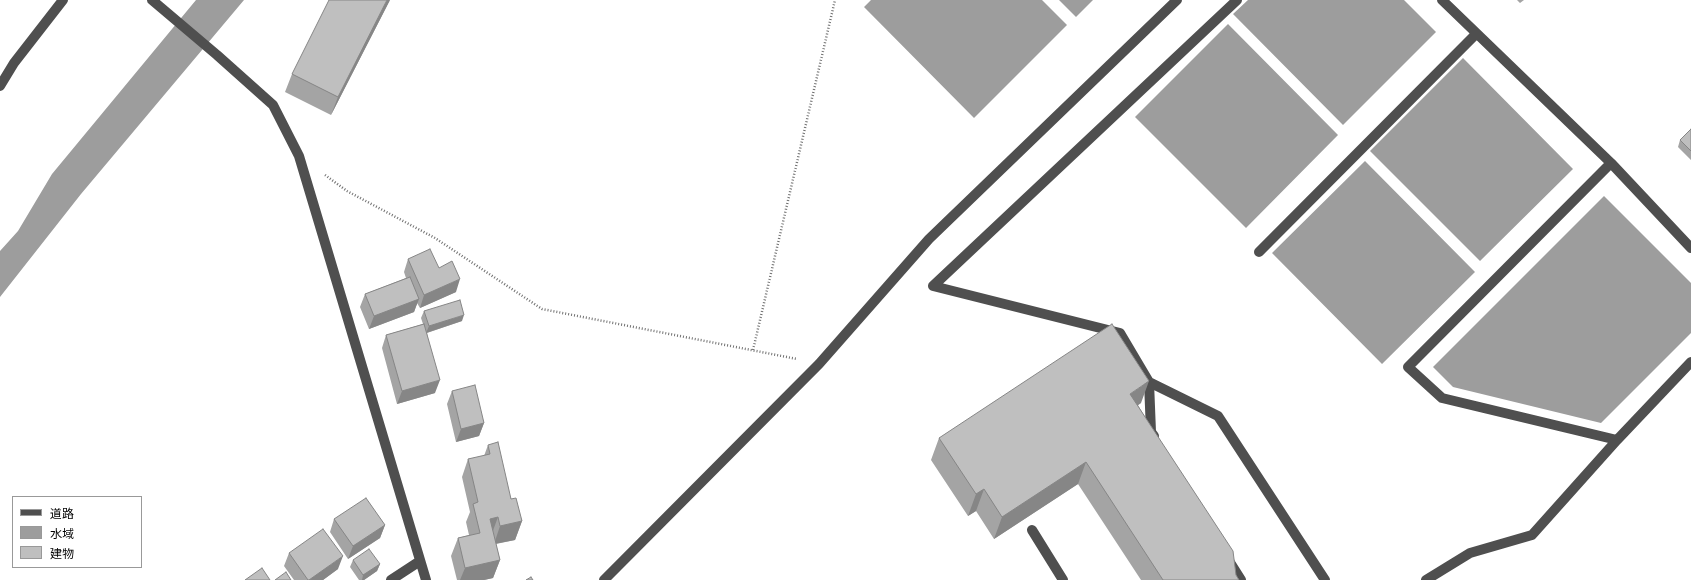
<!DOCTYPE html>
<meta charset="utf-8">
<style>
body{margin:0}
#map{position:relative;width:1691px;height:580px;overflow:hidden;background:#fff;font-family:"PT Sans","Noto Sans JP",sans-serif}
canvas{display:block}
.legend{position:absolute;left:12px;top:496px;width:130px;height:72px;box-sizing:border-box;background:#fff;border:1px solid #999;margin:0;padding:5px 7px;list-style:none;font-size:12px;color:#000}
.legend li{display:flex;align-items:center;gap:8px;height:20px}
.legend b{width:20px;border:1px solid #999}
</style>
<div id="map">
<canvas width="1691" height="580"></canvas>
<ul class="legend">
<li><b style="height:5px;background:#4f4f4f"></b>道路</li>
<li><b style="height:11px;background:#9d9d9d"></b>水域</li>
<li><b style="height:11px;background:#bfbfbf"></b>建物</li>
</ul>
</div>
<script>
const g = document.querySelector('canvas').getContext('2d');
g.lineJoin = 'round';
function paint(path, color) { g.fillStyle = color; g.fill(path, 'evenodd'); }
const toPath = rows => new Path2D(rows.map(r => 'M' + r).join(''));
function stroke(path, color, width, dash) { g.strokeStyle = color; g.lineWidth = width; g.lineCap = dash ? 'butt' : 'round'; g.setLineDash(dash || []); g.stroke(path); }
paint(toPath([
 [196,0,244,0,81,194,0,297,0,251,18,231,52,174],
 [871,0,1042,0,1067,25,974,118,864,7],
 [1059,0,1093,0,1076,17],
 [1248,0,1404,0,1436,32,1343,125,1233,14],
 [1228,24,1338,135,1246,228,1135,117],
 [1463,58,1573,169,1480,261,1370,151],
 [1365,161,1475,272,1382,364,1272,253],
 [1604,196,1691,283,1691,333,1601,423,1453,387,1433,367]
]), '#9d9d9d');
stroke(toPath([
 [325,175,347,191,435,238,542,309,797,359],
 [753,350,835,0]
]), '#717171', 2.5, [1, 2]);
stroke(toPath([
 [152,0,217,55,273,105,299,156,426,580],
 [1442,0,1611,163,1691,248],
 [0,86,14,63,63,0],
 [1611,163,1408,367,1442,398,1617,440],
 [1259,252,1476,34],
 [1149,382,1218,416,1325,580],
 [1154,436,1151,432,1149,382,1120,333,933,286,1237,0],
 [1032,530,1063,580],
 [1229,561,1241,580],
 [391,580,420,561],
 [604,580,819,364,929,239,1177,0],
 [1426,580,1470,553,1532,535,1617,440,1691,362]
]), '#4f4f4f', 10);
paint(toPath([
 [390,0,331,115,285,92,292,74],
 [1517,0,1524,0,1520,3],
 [1691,129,1691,160,1678,147,1680,140],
 [408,259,439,268,456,292,420,308,417,303,414,312,369,329,360,307,365,294,406,278,404,272],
 [424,311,462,321,427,333,435,393,397,404,382,348,386,335,423,324,421,318],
 [452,391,484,423,479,436,456,442,447,404],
 [1141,403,1138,405,1239,580,1141,580,1078,484,994,539,976,511,968,516,931,460,939,438],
 [488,445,511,499,522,521,515,540,496,544,500,560,493,578,484,580,457,580,451,556,458,538,469,535,466,522,470,512,462,477,468,459,484,456],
 [334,519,385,525,380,538,348,559,330,532],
 [289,553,338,569,323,580,294,580,284,566],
 [353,560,380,564,377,571,364,580,359,580,350,567]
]), '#a4a4a4');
paint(toPath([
 [387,0,390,0,331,115,338,97],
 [460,279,456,292,420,308,424,295],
 [419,299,414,312,369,329,374,316],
 [464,315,462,321,426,333,429,326],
 [440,380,435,393,397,404,402,391],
 [1149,381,1141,403,1122,416,1130,394],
 [484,423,479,436,456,442,461,429],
 [1086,462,1078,484,994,539,1002,517],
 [984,489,976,511,968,516,976,494],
 [498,517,491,536,490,519],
 [522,521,515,540,494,544,500,526],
 [385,525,380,538,348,559,353,546],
 [343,556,338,569,323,580,309,580],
 [500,560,493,578,484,580,460,580,465,568],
 [380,564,377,571,364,580,362,580,363,575]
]), '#868686');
const building = toPath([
 [329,0,387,0,338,97,292,74,329,0],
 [1691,129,1691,151,1680,140,1691,129],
 [430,249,439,268,452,261,460,279,424,295,408,259,430,249],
 [410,277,419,299,374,316,365,294,410,277],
 [460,300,464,315,429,326,424,311,460,300],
 [424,324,440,380,402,391,386,335,424,324],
 [1112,324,1149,381,1130,394,1233,551,1236,575,1239,580,1163,580,1086,462,1002,517,984,489,976,494,939,438,1112,324],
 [475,385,484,423,461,429,452,391,475,385],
 [498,442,511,499,516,498,522,521,500,526,498,517,490,519,500,560,465,568,458,538,480,533,473,504,478,502,468,459,490,454,488,445,498,442],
 [366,498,385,525,353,546,334,519,366,498],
 [323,529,343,556,309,580,308,580,289,553,323,529],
 [369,549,380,564,363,575,353,560,369,549],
 [262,568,270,580,245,580,262,568],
 [286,572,291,580,275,580,286,572],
 [531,577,533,580,526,580,531,577]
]);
paint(building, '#bfbfbf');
stroke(building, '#868686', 1);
</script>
